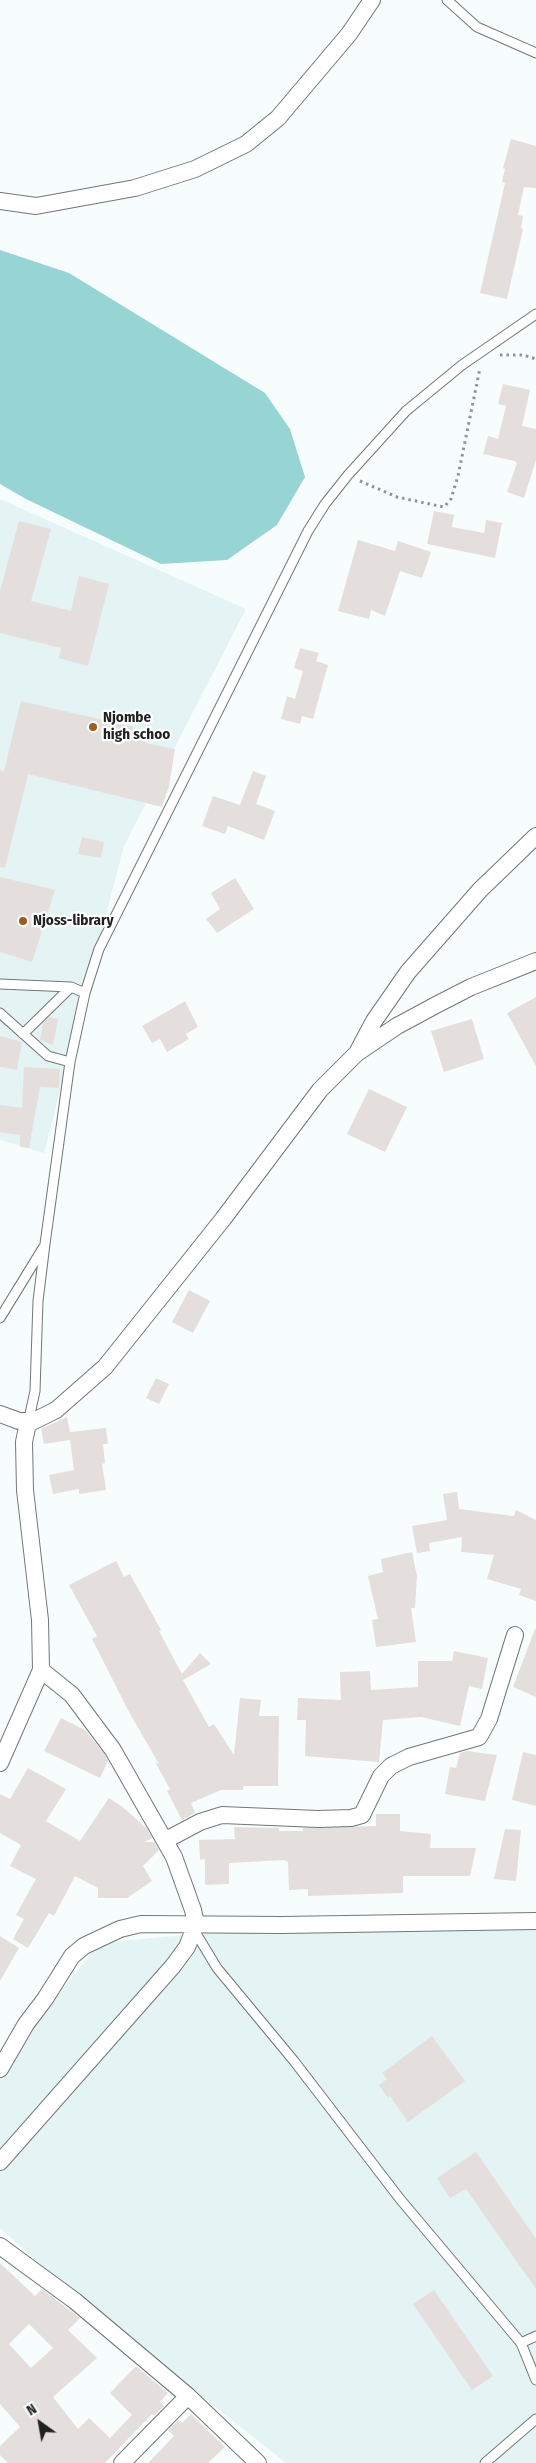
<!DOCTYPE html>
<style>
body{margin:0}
#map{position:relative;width:536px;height:2463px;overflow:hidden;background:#f7fdfc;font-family:"Fira Sans Condensed",sans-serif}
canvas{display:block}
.north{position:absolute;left:15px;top:2398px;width:50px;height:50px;-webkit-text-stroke:4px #fff;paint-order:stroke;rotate:328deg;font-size:14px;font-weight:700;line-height:20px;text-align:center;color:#1f2121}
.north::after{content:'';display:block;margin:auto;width:18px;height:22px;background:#1f2121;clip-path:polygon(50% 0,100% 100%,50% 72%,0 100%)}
</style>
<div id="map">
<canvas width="536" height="2463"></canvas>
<div class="north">N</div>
</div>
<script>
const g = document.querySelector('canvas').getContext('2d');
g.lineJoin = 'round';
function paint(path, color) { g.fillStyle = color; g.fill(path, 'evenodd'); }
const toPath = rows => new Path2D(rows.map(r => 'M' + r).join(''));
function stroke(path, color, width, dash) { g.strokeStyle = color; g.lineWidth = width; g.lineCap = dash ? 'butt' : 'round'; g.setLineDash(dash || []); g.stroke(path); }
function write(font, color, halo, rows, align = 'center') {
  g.font = font + ' "Fira Sans Condensed",sans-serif'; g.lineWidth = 4.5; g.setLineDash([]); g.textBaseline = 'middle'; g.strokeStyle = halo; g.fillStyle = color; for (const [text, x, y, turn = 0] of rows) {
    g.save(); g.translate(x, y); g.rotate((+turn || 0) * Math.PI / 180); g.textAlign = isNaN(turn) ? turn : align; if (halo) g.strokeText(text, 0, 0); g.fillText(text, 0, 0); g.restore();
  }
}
paint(toPath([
 [0,499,246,609,124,846,44,1153,0,1140],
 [536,1924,536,2463,286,2463,76,2296,0,2228,0,2069,99,1943,217,1932]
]), '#e4f3f3');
paint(toPath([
 [0,250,69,273,265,393,290,429,305,477,277,525,227,560,161,564,26,499,0,484]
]), '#97d5d4');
paint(toPath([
 [511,139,536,146,536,188,524,187,518,215,523,216,521,228,523,229,507,299,480,293,505,183,502,182,505,169,503,168],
 [503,384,530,390,522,426,536,429,536,460,524,498,507,492,517,463,514,461,483,454,488,436,498,439,506,406,498,404],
 [434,511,454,515,452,527,484,533,486,520,502,523,495,558,427,544],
 [19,521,51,529,31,601,71,611,79,576,109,584,88,666,59,658,61,648,0,633,0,591],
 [358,540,395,551,398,541,431,552,422,578,400,571,385,616,371,610,369,619,338,611],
 [300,648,319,653,316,661,328,665,313,719,302,716,300,724,281,719,287,696,295,699,303,671,294,668],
 [21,701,133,727,132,733,147,735,145,743,175,749,169,786,162,807,28,774,5,868,0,867,0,770,4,771],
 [253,771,266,776,256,804,275,811,264,840,228,826,225,834,202,826,213,796,240,805],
 [82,837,104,842,101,858,78,854],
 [0,877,55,890,32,962,0,952],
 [235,878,254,909,217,933,206,919,220,909,211,893],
 [536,997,536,1066,507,1013],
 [185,1001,198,1027,186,1034,189,1039,167,1052,160,1039,152,1043,142,1026],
 [49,1017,58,1019,53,1045,40,1040,43,1023],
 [472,1019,484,1059,444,1072,431,1031],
 [0,1036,22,1042,17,1070,0,1067],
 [24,1067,60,1069,59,1088,40,1087,29,1148,20,1147,20,1135,0,1132,0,1105,22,1108],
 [369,1089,407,1107,385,1152,347,1134],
 [189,1290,210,1301,193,1333,172,1322],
 [156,1378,169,1384,159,1404,146,1398],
 [67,1417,70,1432,106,1428,108,1444,103,1444,105,1463,102,1464,106,1490,79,1494,79,1489,53,1494,49,1475,74,1470,70,1440,44,1444,41,1429],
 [457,1492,459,1509,514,1516,516,1510,536,1520,536,1601,519,1595,521,1589,487,1579,494,1555,461,1552,462,1537,429,1543,430,1551,417,1553,412,1526,447,1520,443,1494],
 [412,1552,417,1576,415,1608,411,1608,416,1642,376,1647,372,1620,378,1619,368,1576,383,1572,381,1559],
 [116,1561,124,1577,130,1574,161,1630,159,1631,182,1674,200,1653,211,1664,183,1680,209,1727,214,1724,234,1755,240,1698,261,1700,259,1716,279,1716,278,1786,243,1786,243,1790,221,1790,191,1803,195,1813,182,1820,167,1791,170,1789,155,1762,159,1764,129,1712,92,1639,97,1636,69,1585],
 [535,1629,536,1629,536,1697,513,1687],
 [454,1651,488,1658,482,1689,469,1686,460,1726,421,1717,383,1720,379,1762,305,1756,306,1720,297,1720,298,1698,341,1700,340,1672,370,1671,371,1690,418,1687,418,1661,452,1661],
 [61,1718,85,1730,105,1755,108,1761,100,1778,44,1751],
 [467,1751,497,1755,485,1801,445,1794,450,1767,456,1768,460,1753],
 [523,1752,536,1755,536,1806,512,1800],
 [28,1768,66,1789,46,1821,80,1841,109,1798,124,1808,147,1829,152,1838,144,1842,154,1842,159,1850,143,1866,152,1881,127,1898,98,1898,98,1888,75,1876,54,1916,49,1913,28,1948,13,1939,24,1919,16,1915,36,1879,10,1866,21,1845,0,1833,0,1794,10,1799],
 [376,1814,400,1814,400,1831,431,1834,430,1848,476,1848,470,1876,403,1876,403,1893,308,1896,308,1889,289,1890,288,1862,284,1860,229,1863,229,1884,205,1885,205,1859,200,1860,199,1840,235,1839,234,1827,279,1828,279,1831,303,1831,303,1828,376,1826],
 [505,1829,521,1830,516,1881,494,1879],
 [0,1936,19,1948,0,1981],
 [432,2036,465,2081,408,2122,390,2096,388,2098,379,2085,387,2079,382,2073],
 [476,2152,536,2239,536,2289,466,2189,450,2198,437,2178],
 [0,2263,35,2296,42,2289,80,2318,68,2330,97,2358,53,2397,78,2429,89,2418,110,2438,132,2415,110,2393,136,2366,168,2393,160,2402,164,2406,154,2416,152,2414,105,2463,8,2463,0,2455,0,2446,20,2427,0,2404],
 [29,2324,53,2348,31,2368,9,2344],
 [434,2290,493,2376,472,2390,413,2304],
 [191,2414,225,2447,208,2463,148,2463,174,2436,168,2430,179,2420,182,2423]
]), '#e4dfdc');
const service = toPath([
 [447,0,477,27,536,53],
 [0,984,71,987,85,993],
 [0,1013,48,1056,70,1062],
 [23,1034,71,987],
 [0,1318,43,1248],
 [28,1423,35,1391,38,1301,45,1244,70,1062,85,993,99,949,308,531,325,504,348,475,406,411,462,365,536,314],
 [194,1930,217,1968,294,2061,400,2199,521,2343,536,2380],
 [521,2343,536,2336],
 [485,2463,536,2419]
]);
const minor = toPath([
 [0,201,36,206,135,188,195,169,246,144,278,118,349,34,372,0],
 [358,1051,374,1021,408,972,480,890,536,836],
 [0,1414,19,1421,34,1421,56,1410,105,1367,223,1219,320,1090,357,1053,397,1026,436,1005,471,987,536,961],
 [0,1763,41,1670,40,1620,25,1490,24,1442,28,1423],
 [166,1840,200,1822,222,1815,318,1819,351,1818,362,1815,381,1776,391,1766,409,1757,479,1737,489,1719,515,1635],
 [0,2069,26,2024,45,1999,72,1956,84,1946,120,1929,141,1924,282,1925,536,1921],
 [0,2162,173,1966,187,1947,196,1924,193,1910,174,1857,113,1750,72,1695,41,1670],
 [0,2246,75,2301,188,2396,258,2463],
 [122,2463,188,2396]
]);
stroke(service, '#727777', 11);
stroke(minor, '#727777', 18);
stroke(toPath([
 [500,355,523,355,536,359],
 [360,481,397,497,444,507,451,499,458,476,480,368]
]), '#8f9393', 3, [2.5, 4]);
stroke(service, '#fff', 9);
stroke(minor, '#fff', 16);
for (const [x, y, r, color] of [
 [93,727,5,"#9c5c25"],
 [23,921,5,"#9c5c25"]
]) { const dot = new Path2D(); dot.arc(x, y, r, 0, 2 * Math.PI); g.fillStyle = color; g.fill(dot); stroke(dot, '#fff', 2); }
write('bold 15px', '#1f2121', '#fff', [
 ["Njombe",103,718],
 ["high schoo",103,735],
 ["Njoss-library",33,921]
], 'left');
</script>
